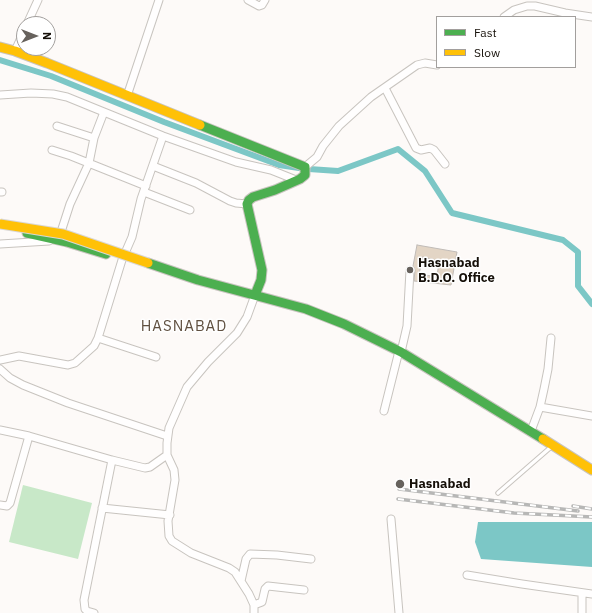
<!DOCTYPE html>
<style>
body{margin:0}
#map{position:relative;width:592px;height:613px;overflow:hidden;background:#fdfaf8;font-family:"IBM Plex Sans",sans-serif}
canvas{display:block}
.legend{position:absolute;left:436px;top:16px;width:140px;height:52px;box-sizing:border-box;background:#fff;border:1px solid #a29f9d;margin:0;padding:5px 7px;list-style:none;font-size:12px;color:#161009}
.legend li{display:flex;align-items:center;gap:8px;height:20px}
.legend b{width:20px;border:1px solid #a29f9d}
.north{position:absolute;left:16px;top:16px;width:40px;height:40px;box-sizing:border-box;background:#fff;border:1px solid #a29f9d;border-radius:50%;rotate:90deg;font-size:11px;font-weight:700;line-height:16px;text-align:center;color:#161009}
.north::after{content:'';display:block;margin:auto;width:14px;height:18px;background:#67625d;clip-path:polygon(50% 0,100% 100%,50% 72%,0 100%)}
</style>
<div id="map">
<canvas width="592" height="613"></canvas>
<ul class="legend">
<li><b style="height:5px;background:#4caf50"></b>Fast</li>
<li><b style="height:5px;background:#ffc107"></b>Slow</li>
</ul>
<div class="north">N</div>
</div>
<script>
const g = document.querySelector('canvas').getContext('2d');
g.lineJoin = 'round';
function paint(path, color) { g.fillStyle = color; g.fill(path, 'evenodd'); }
const toPath = rows => new Path2D(rows.map(r => 'M' + r).join(''));
function stroke(path, color, width, dash) { g.strokeStyle = color; g.lineWidth = width; g.lineCap = dash ? 'butt' : 'round'; g.setLineDash(dash || []); g.stroke(path); }
function write(font, color, halo, rows, align = 'center') {
  g.font = font + ' "IBM Plex Sans",sans-serif'; g.lineWidth = 3; g.setLineDash([]); g.textBaseline = 'middle'; g.strokeStyle = halo; g.fillStyle = color; for (const [text, x, y, turn = 0] of rows) {
    g.save(); g.translate(x, y); g.rotate((+turn || 0) * Math.PI / 180); g.textAlign = isNaN(turn) ? turn : align; if (halo) g.strokeText(text, 0, 0); g.fillText(text, 0, 0); g.restore();
  }
}
paint(toPath([
 [23,485,92,503,78,559,9,542]
]), '#c8e8c8');
paint(toPath([
 [478,522,592,522,592,567,481,559,475,542]
]), '#7cc7c6');
stroke(toPath([
 [0,60,51,76,164,122,279,165,299,168],
 [309,169,338,171,398,149,425,171,452,213,563,240,578,252,578,286,592,304]
]), '#7cc7c6', 6);
const building = toPath([
 [417,245,457,252,451,285,414,281,415,270,413,266,417,245],
 [423,257,439,261,437,277,419,274,423,257]
]);
paint(building, '#e3d5c5');
stroke(building, '#c0bbb7', 1);
const lane = toPath([
 [498,493,551,447]
]);
const street = toPath([
 [248,0,259,6,262,5,265,0],
 [504,17,514,10,527,6,535,6,565,13,592,17],
 [27,24,38,0],
 [15,51,24,31],
 [385,88,416,148,421,150,430,148,434,150,445,164],
 [0,95,31,93,53,94,67,97,163,136,236,162,271,170,296,180],
 [127,96,159,0],
 [57,126,94,138],
 [52,150,71,156,146,186],
 [153,166,196,183,230,201,236,203,247,204],
 [305,167,317,157,323,146,339,126,371,97,417,65,425,63,437,65],
 [0,192,2,192],
 [144,192,190,210],
 [60,235,70,204,89,163,94,138,104,112],
 [0,244,49,241],
 [98,338,156,357],
 [401,352,407,326,410,270],
 [0,360,19,356,68,365,75,363,94,346,98,338,122,260,132,237,141,199,163,136],
 [0,369,10,378,23,385,68,403,167,436],
 [540,407,592,416],
 [384,411,399,351],
 [0,430,29,436,112,460,145,468,150,467,167,455],
 [531,431,540,407,544,389,548,369,551,338],
 [0,505,7,506,10,503,29,436],
 [102,508,170,515],
 [391,519,399,613],
 [467,575,522,584,592,594],
 [241,581,246,559,250,554,277,555,311,559],
 [254,605,262,602,265,589,268,586,304,590],
 [94,613,87,611,85,609,84,600,112,460],
 [254,613,254,605,249,594,235,572,229,568,191,553,172,541,169,536,168,521,175,480,174,470,167,455,167,443,169,428,187,387,208,362,237,333,247,317,255,295],
 [582,613,582,593]
]);
const fast = toPath([
 [200,125,305,167,305,175,300,179,275,190,253,197,249,200,247,204,262,270,261,280,255,295],
 [27,233,67,242,106,254],
 [148,263,198,280,306,309,344,324,401,352,543,439]
]);
const slow = toPath([
 [0,47,15,51,47,63,200,125],
 [543,439,592,470]
]);
stroke(lane, '#c8c4bf', 5.5);
stroke(street, '#c8c4bf', 9);
stroke(fast, '#c8c4bf', 11);
stroke(slow, '#c8c4bf', 11);
stroke(lane, '#fffefe', 3.5);
stroke(street, '#fffefe', 7);
stroke(fast, '#4caf50', 9);
stroke(slow, '#ffc107', 9);
const rail = toPath([
 [399,489,578,511],
 [398,499,514,513,592,517],
 [573,506,592,509]
]);
stroke(rail, '#b7b7b6', 3.5);
stroke(rail, '#fff', 2, [6]);
const slowBridge = toPath([
 [0,224,63,234,148,263]
]);
stroke(slowBridge, '#d9d7d5', 11, []);
stroke(slowBridge, '#ffc107', 9);
for (const [x, y, r, color] of [
 [410,270,4,"#67625d"],
 [400,484,5,"#67625d"]
]) { const dot = new Path2D(); dot.arc(x, y, r, 0, 2 * Math.PI); g.fillStyle = color; g.fill(dot); stroke(dot, '#fff', 1.5); }
write('bold 13px', '#161009', '#fff', [
 ["Hasnabad",418,263],
 ["B.D.O. Office",418,278],
 ["Hasnabad",409,484]
], 'left');
g.letterSpacing = '1px';
write('15px', '#605040', '#fff', [
 ["HASNABAD",184,327]
]);
g.letterSpacing = '0px';
</script>
